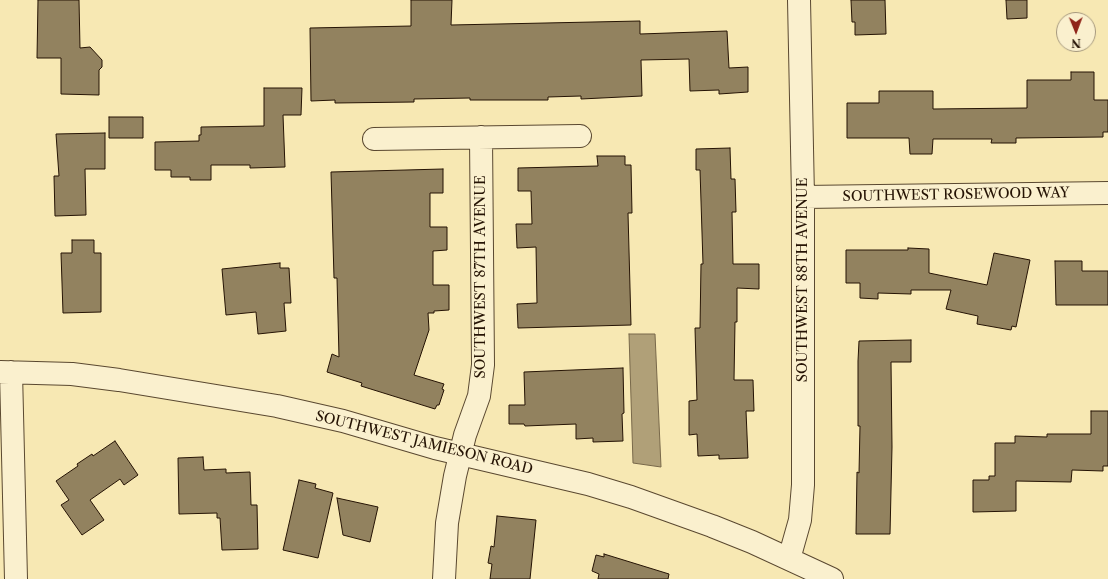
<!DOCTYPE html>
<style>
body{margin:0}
#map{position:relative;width:1108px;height:579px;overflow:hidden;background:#f7e8b3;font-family:"Libre Caslon Text",serif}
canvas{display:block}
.north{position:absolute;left:1056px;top:12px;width:40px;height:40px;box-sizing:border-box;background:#faf0ce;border:1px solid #a5987d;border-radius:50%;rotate:179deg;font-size:11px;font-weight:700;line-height:16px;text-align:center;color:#251304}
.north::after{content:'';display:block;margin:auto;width:14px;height:18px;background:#8f2418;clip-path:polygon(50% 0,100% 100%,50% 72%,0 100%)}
</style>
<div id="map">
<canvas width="1108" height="579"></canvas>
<div class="north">N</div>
</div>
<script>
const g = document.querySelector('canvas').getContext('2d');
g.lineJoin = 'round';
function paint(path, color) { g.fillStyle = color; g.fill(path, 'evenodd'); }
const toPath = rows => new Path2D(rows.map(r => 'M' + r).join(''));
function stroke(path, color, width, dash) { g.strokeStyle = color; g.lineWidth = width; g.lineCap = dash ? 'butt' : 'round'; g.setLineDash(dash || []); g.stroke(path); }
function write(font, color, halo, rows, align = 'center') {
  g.font = font + ' "Libre Caslon Text",serif'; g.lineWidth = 3; g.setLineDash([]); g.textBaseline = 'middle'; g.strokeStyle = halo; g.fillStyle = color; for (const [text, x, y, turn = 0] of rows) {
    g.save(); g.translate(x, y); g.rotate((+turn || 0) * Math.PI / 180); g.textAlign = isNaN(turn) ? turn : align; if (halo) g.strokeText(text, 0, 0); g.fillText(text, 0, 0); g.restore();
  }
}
const water = toPath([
 [629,334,655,334,661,467,633,463,629,334]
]);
paint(water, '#b0a078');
stroke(water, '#78684a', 1);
const building = toPath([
 [38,0,79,0,80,48,90,47,102,60,102,67,99,70,99,95,61,94,61,58,37,58,38,0],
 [411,0,452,0,451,25,640,21,640,34,727,31,729,68,748,67,748,92,719,94,719,90,690,91,689,59,641,60,642,96,581,99,581,96,548,97,548,100,470,100,470,98,414,99,414,102,335,103,335,100,311,101,310,28,411,26,411,0],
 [851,0,885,0,886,34,855,35,855,22,852,22,851,0],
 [1006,0,1027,0,1027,18,1007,19,1006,0],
 [1071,72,1094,72,1094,100,1108,100,1108,132,1103,132,1103,137,1016,138,1016,143,991,143,992,139,933,139,932,154,910,154,909,138,847,138,847,103,879,103,879,91,933,91,933,109,1027,108,1027,80,1071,80,1071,72],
 [264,88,302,88,301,115,283,115,285,167,250,168,250,165,211,165,211,180,190,180,190,177,171,177,171,170,155,170,155,142,199,141,199,135,201,135,201,127,264,126,264,88],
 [109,117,143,117,143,138,109,138,109,117],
 [105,133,105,169,85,169,86,215,55,216,54,176,59,176,56,134,105,133],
 [730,148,731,179,735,179,736,212,732,212,733,264,759,264,759,289,737,288,737,322,735,322,734,380,753,380,754,411,746,411,748,458,719,459,719,455,698,456,697,434,689,435,689,401,697,400,695,328,700,328,701,264,703,264,700,170,696,170,696,149,730,148],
 [597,156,625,156,625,165,631,165,632,213,628,213,631,325,518,328,517,304,537,303,536,247,517,248,516,224,532,224,531,191,518,191,518,168,598,166,597,156],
 [443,169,443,193,430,193,430,227,447,227,447,250,433,251,433,285,449,285,449,310,434,311,434,313,428,313,429,330,414,375,444,384,442,389,444,390,439,405,437,405,435,409,361,386,362,383,327,372,332,354,339,357,337,278,334,278,331,172,443,169],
 [72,240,94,240,94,253,101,253,101,312,63,313,61,253,72,253,72,240],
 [908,248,929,249,929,273,987,285,994,253,1030,260,1016,327,1012,326,1011,330,977,324,978,316,946,309,951,290,911,290,911,294,878,293,878,299,860,298,860,283,846,283,846,250,908,250,908,248],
 [1055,261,1082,261,1082,271,1108,271,1108,305,1056,305,1055,261],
 [280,263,280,268,289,268,291,303,284,303,286,331,258,334,256,312,226,315,222,269,280,263],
 [911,340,911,362,891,362,892,447,890,534,856,534,857,472,859,473,860,426,858,426,858,361,859,341,911,340],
 [623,368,624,413,622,414,623,441,593,442,593,438,576,439,576,424,525,426,524,424,509,424,509,405,525,405,524,372,623,368],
 [1091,411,1108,411,1108,466,1103,466,1103,471,1072,470,1071,482,1016,481,1016,511,973,512,973,480,989,480,989,476,995,476,995,443,1015,443,1015,436,1047,437,1047,434,1091,434,1091,411],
 [115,441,138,475,124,485,120,479,90,500,104,520,82,535,61,505,69,500,56,481,78,466,77,464,92,454,93,456,115,441],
 [203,457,204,470,226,469,226,473,250,472,251,505,257,505,258,549,222,550,220,518,217,518,217,513,179,514,178,458,203,457],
 [299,480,316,484,315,488,333,493,318,558,283,550,299,480],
 [337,498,378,507,370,542,343,535,337,498],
 [497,516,536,520,530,579,490,579,492,564,488,563,491,546,494,547,497,516],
 [604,554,669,574,668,579,598,579,599,574,592,571,596,555,604,557,604,554]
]);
paint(building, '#92825f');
stroke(building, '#251304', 1);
const minor = toPath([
 [374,139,580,136],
 [803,197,1108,193],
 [0,372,72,374,119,380,277,406,343,421,435,448,588,484,631,497,712,526,752,542,832,579],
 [11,372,16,579],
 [789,559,800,520,803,485,803,197,799,0],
 [444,579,447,523,455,476,465,435,479,396,483,365,481,137]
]);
stroke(minor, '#5a4830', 24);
stroke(minor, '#faf0ce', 22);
write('14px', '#251304', '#faf0ce', [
 ["SOUTHWEST ROSEWOOD WAY",956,195,-1],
 ["SOUTHWEST 87TH AVENUE",481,277,-90],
 ["SOUTHWEST 88TH AVENUE",803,280,-90],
 ["SOUTHWEST JAMIESON ROAD",424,443,14]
]);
</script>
